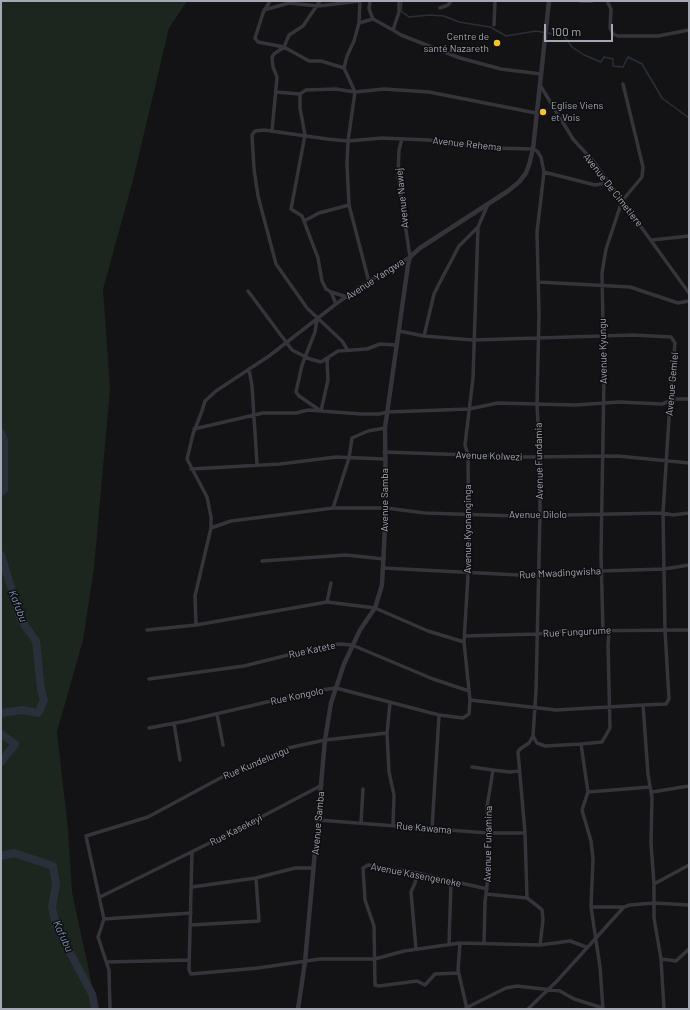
<!DOCTYPE html>
<meta charset="utf-8">
<style>
body{margin:0}
#map{position:relative;width:690px;height:1010px;overflow:hidden;background:#131315;font-family:Barlow,sans-serif}
canvas{display:block}
.frame{position:absolute;inset:0;border:2px solid #a4a8b5;pointer-events:none}
.scale{position:absolute;left:544px;top:24px;width:69px;height:18px;box-sizing:border-box;border:2px solid #a4a8b5;border-top:0;padding-left:5px;font-size:12px;line-height:14px;white-space:nowrap;color:#a4a8b5;-webkit-text-stroke:3px #0e0e10;paint-order:stroke}
</style>
<div id="map">
<canvas width="690" height="1010"></canvas>
<div class="frame"></div>
<div class="scale">100 m</div>
</div>
<script>
const g = document.querySelector('canvas').getContext('2d');
g.lineJoin = 'round';
function paint(path, color) { g.fillStyle = color; g.fill(path, 'evenodd'); }
const toPath = rows => new Path2D(rows.map(r => 'M' + r).join(''));
function stroke(path, color, width, dash) { g.strokeStyle = color; g.lineWidth = width; g.lineCap = dash ? 'butt' : 'round'; g.setLineDash(dash || []); g.stroke(path); }
function write(font, color, halo, rows, align = 'center') {
  g.font = font + ' Barlow,sans-serif'; g.lineWidth = 3; g.setLineDash([]); g.textBaseline = 'middle'; g.strokeStyle = halo; g.fillStyle = color; for (const [text, x, y, turn = 0] of rows) {
    g.save(); g.translate(x, y); g.rotate((+turn || 0) * Math.PI / 180); g.textAlign = isNaN(turn) ? turn : align; if (halo) g.strokeText(text, 0, 0); g.fillText(text, 0, 0); g.restore();
  }
}
paint(toPath([
 [1,1,187,1,169,28,132,184,103,289,110,389,94,568,83,640,57,732,68,829,72,892,97,1009,1,1009]
]), '#1d251f');
stroke(toPath([
 [402,1,401,11,409,17,430,15,444,16,459,22,490,27,506,36,536,31,564,36,572,47,584,55,601,62,604,57,613,59,613,66,623,67,628,57,642,64,662,98,689,118]
]), '#293039', 1.5);
stroke(toPath([
 [1,433,4,440,4,490,1,492],
 [1,555,21,620,36,641,41,690,44,700,38,713,22,710,1,713],
 [1,734,15,744,1,762],
 [1,856,14,853,53,866,56,885,52,907,56,926,92,994,95,1009]
]), '#293039', 8);
stroke(toPath([
 [270,1,263,13,255,38,258,42,284,47,289,35,303,26,320,1],
 [360,1,359,23,354,41,347,56,344,68,355,92,384,89,429,92,536,113],
 [370,1,369,9,373,19,393,30],
 [399,1,399,12,393,30,401,35,460,58,501,69,541,74],
 [580,1,592,1],
 [607,1,611,9,610,28,613,34,618,36,658,36,689,30],
 [440,8,448,5,451,1],
 [264,10,289,3,318,6,360,1],
 [359,23,373,19],
 [494,25,495,1],
 [540,85,573,139,594,162,689,293],
 [276,92,300,94,306,90,336,89,355,92,348,141,347,164,349,205,369,282],
 [300,94,300,108,305,135,291,209,302,216,318,258,322,281,326,289,331,292,336,304,361,286,410,257,398,177,399,150,402,139],
 [272,131,277,77,273,67,272,57,274,54,284,47,309,61,321,61,344,68],
 [544,172,595,185,607,183],
 [304,221,319,213,349,205],
 [652,240,689,236],
 [538,282,630,287,678,303,689,301],
 [248,291,292,350,310,359,321,362,338,351,367,349,380,344,396,345],
 [331,292,347,297],
 [317,319,315,332,302,365,296,392,299,396,321,411,328,380,327,361,329,357],
 [399,331,424,336,473,340,633,335,671,337,675,343,670,402,663,513,665,630,669,699,666,704,643,705,648,774,652,798,651,843,654,884,654,918,661,959,664,1009],
 [424,336,434,294,439,284,459,246,478,227,488,204],
 [347,349,342,341,307,308,276,264,258,196,254,169,252,135,255,131,264,130,327,139,348,141,382,138,428,140,492,148,533,149,537,151,541,157,544,172,537,232,539,314,537,405,540,456,540,515,536,691,533,736,529,743,520,749,518,752,525,833],
 [249,369,252,386,257,464],
 [194,429,263,413,296,413,308,410,361,414,379,414,388,412,469,409,498,403,575,405,619,402,662,404,675,399,689,399],
 [384,452,526,457,618,456,689,463],
 [191,469,280,464,336,457,384,459],
 [333,508,349,458,352,438,368,431,385,428],
 [211,528,231,521,333,508,386,508,425,513,516,516,663,513,673,515,689,513],
 [262,561,346,555,384,559],
 [383,568,538,576,601,571,664,569,689,565],
 [327,602,375,608,428,631,464,642],
 [196,625,327,602,331,583],
 [147,630,196,625,195,596,211,528,211,517,207,497,187,459,193,434,202,411,205,401,216,391,269,356,336,304],
 [603,631,601,555,604,378,602,273,606,249,622,201,642,177,643,167,623,84],
 [465,636,537,634,564,631,689,630],
 [149,679,244,666,324,646,340,644,352,645,433,679,469,691],
 [470,700,556,710,643,705],
 [390,703,387,733,389,772,394,795,393,825],
 [217,714,223,745],
 [174,723,180,760],
 [149,728,186,721,314,691,336,688,439,715,463,718,469,714,470,700,464,642,469,558,468,455,465,445,473,378,478,227],
 [533,736,537,743,545,746,581,744,588,792,582,810,591,841,593,859,591,907,600,967,603,1009],
 [581,744,602,742,610,728,608,645,609,631],
 [472,767,493,770],
 [588,792,650,787],
 [652,792,689,786],
 [318,820,488,833,525,833,527,898],
 [361,823,363,789],
 [432,829,439,715],
 [192,852,189,970,191,974,258,968,320,959,375,959,404,951,460,943,540,945,570,941,586,947],
 [654,884,689,865],
 [192,887,256,878,295,868,314,868],
 [486,894,527,898,540,908,542,910,543,920,540,945],
 [100,897,248,824,322,785],
 [591,907,624,907],
 [104,919,191,913],
 [191,925,259,921,256,878],
 [460,943,458,970,467,1009],
 [484,943,485,902,488,877,487,807,493,770,510,772,519,771],
 [449,945,451,882],
 [416,949,411,892,415,883,417,873],
 [661,959,676,961,689,949],
 [107,962,189,960],
 [458,973,435,974,425,985,417,981,379,986,375,985,374,926,365,900,363,868,368,865,417,873,487,889],
 [466,1008,506,988,517,986,560,991,574,999,603,1008],
 [110,1009,109,970,98,937,104,919,86,836,148,817,224,776,288,748,325,740,387,733],
 [528,1009,557,981,624,907,630,905,654,903,689,905]
]), '#34343a', 3.5);
stroke(toPath([
 [298,1009,305,962,325,740,331,703,344,664,360,630,375,608,382,585,386,508,385,428,408,265,410,257,420,248,508,191,519,182,526,173,529,165,533,149,549,1]
]), '#34343a', 4.5);
for (const [x, y, r, color] of [
 [497,43,4,"#f5c22b"],
 [543,112,4,"#f5c22b"]
]) { const dot = new Path2D(); dot.arc(x, y, r, 0, 2 * Math.PI); g.fillStyle = color; g.fill(dot); stroke(dot, '#0e0e10', 1.5); }
write('10px', '#a4a8b5', '#0e0e10', [
 ["Centre de",489,37],
 ["santé Nazareth",489,49],
 ["Eglise Viens",551,106,"left"],
 ["et Vois",551,118,"left"]
], 'right');
write('10px', '#a4a8b5', '#0e0e10', [
 ["Avenue Rehema",467,144,6],
 ["Avenue De Cimetiere",613,190,52],
 ["Avenue Nawej",402,198,-96],
 ["Avenue Yangwa",375,279,-33],
 ["Avenue Kyungu",603,351,-91],
 ["Avenue Gemiel",672,384,-85],
 ["Avenue Kolwezi",489,456,2],
 ["Avenue Fundamia",539,461,-91],
 ["Avenue Samba",385,500,-90],
 ["Avenue Dilolo",538,515],
 ["Avenue Kyonanginga",468,529,-90],
 ["Rue Mwadingwisha",560,573,-3],
 ["Rue Fungurume",577,632,-3],
 ["Rue Katete",312,650,-12],
 ["Rue Kongolo",297,696,-12],
 ["Rue Kundelungu",256,763,-23],
 ["Avenue Samba",318,823,-85],
 ["Rue Kawama",424,828,5],
 ["Rue Kasekeyi",236,830,-27],
 ["Avenue Funamina",488,844,-89],
 ["Avenue Kasengeneke",416,875,11]
]);
write('italic 11px', '#7a93b2', '#0e0e10', [
 ["Kafubu",18,606,69],
 ["Kafubu",63,936,65]
]);
</script>
